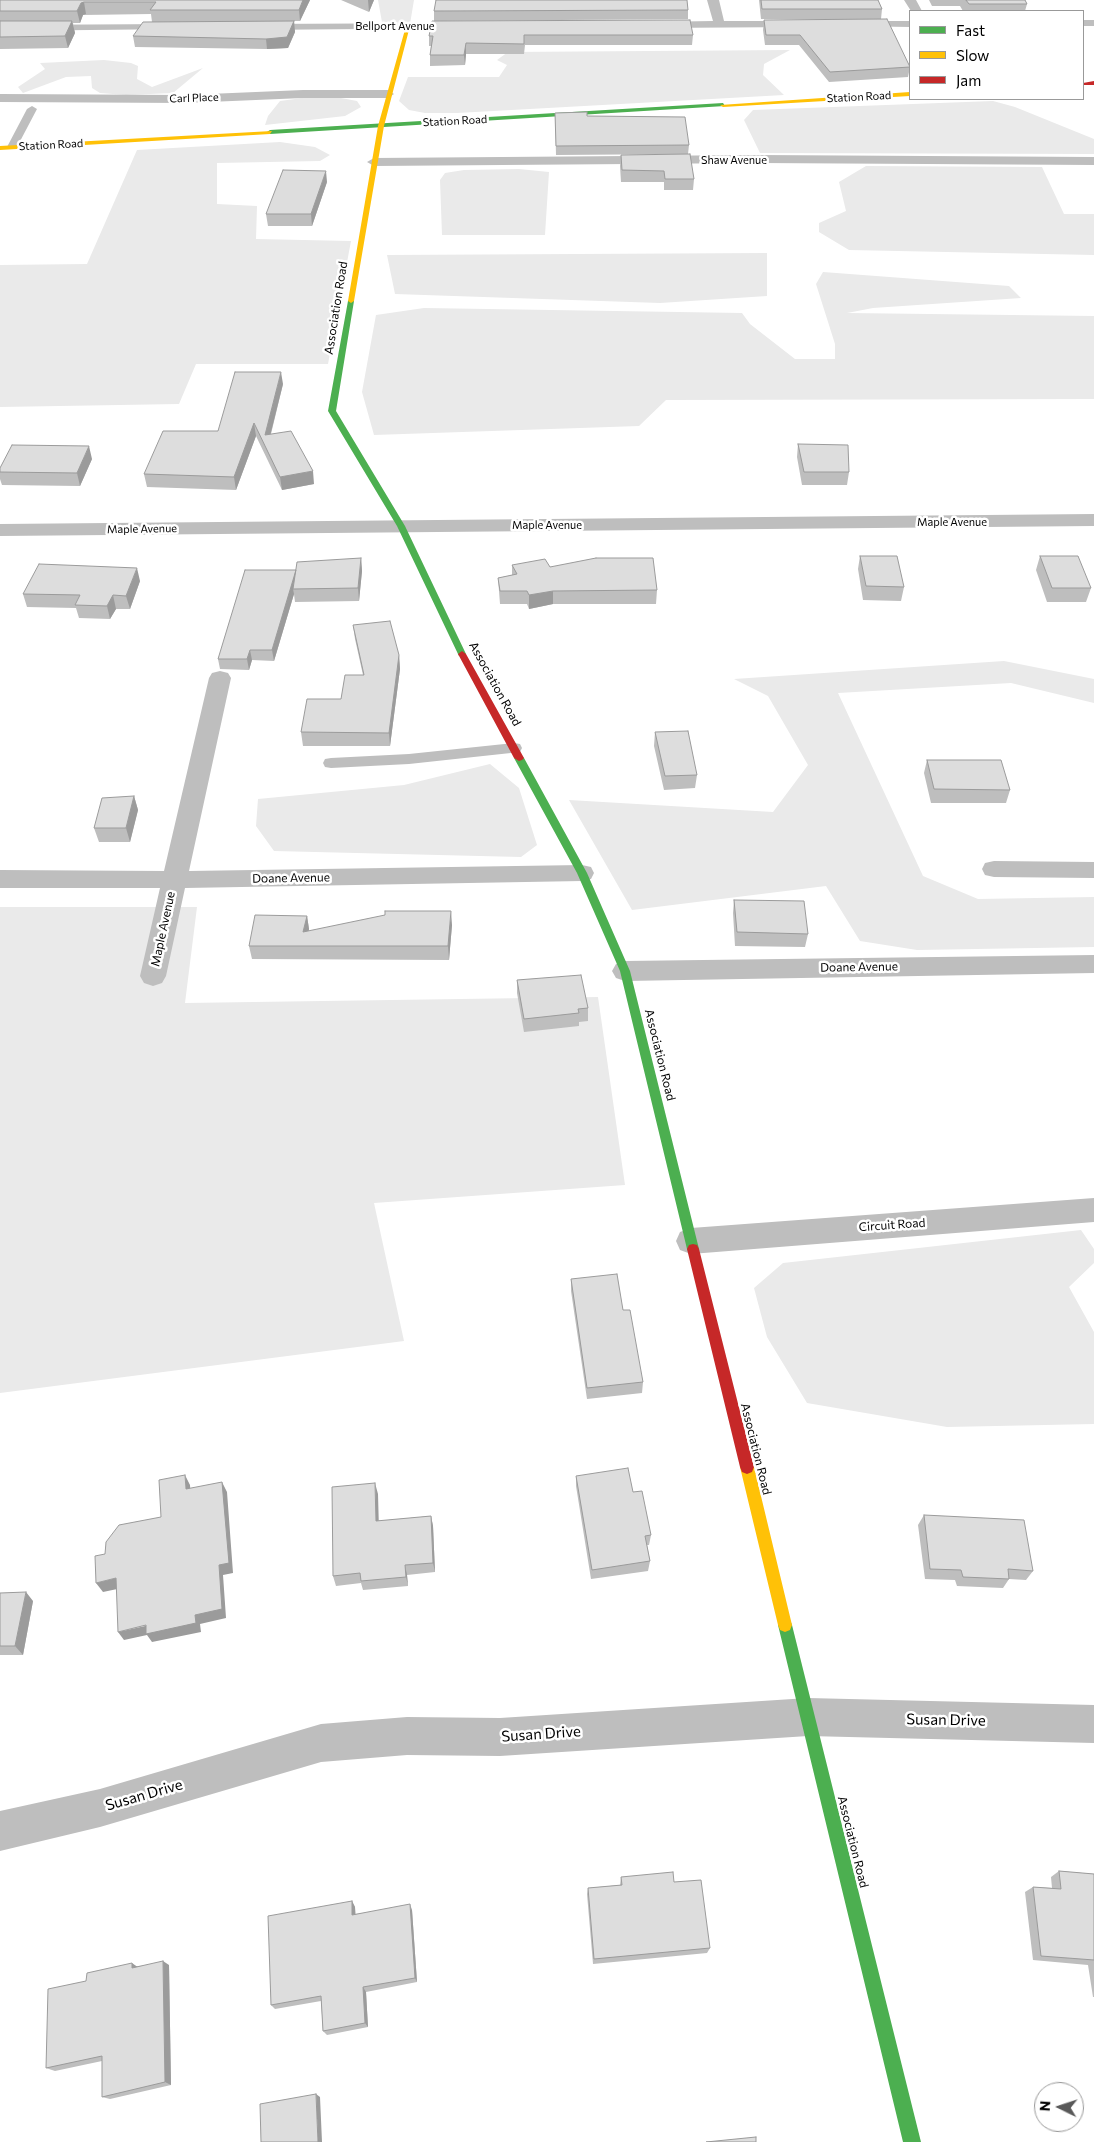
<!DOCTYPE html>
<style>
body{margin:0}
#map{position:relative;width:1094px;height:2142px;overflow:hidden;background:#fff;font-family:Commissioner,sans-serif}
canvas{display:block}
.legend{position:absolute;left:909px;top:10px;width:175px;height:90px;box-sizing:border-box;background:#fff;border:1px solid #999;margin:0;padding:6px 9px;list-style:none;font-size:15px;color:#000}
.legend li{display:flex;align-items:center;gap:10px;height:25px}
.legend b{width:25px;border:1px solid #999}
.north{position:absolute;left:1034px;top:2082px;width:50px;height:50px;box-sizing:border-box;background:#fff;border:1px solid #999;border-radius:50%;rotate:274deg;font-size:14px;font-weight:700;line-height:20px;text-align:center;color:#000}
.north::after{content:'';display:block;margin:auto;width:18px;height:22px;background:#595959;clip-path:polygon(50% 0,100% 100%,50% 72%,0 100%)}
</style>
<div id="map">
<canvas width="1094" height="2142"></canvas>
<ul class="legend">
<li><b style="height:6px;background:#4caf50"></b>Fast</li>
<li><b style="height:6px;background:#ffc107"></b>Slow</li>
<li><b style="height:6px;background:#c62828"></b>Jam</li>
</ul>
<div class="north">N</div>
</div>
<script>
const g = document.querySelector('canvas').getContext('2d');
g.lineJoin = 'round';
function paint(path, color) { g.fillStyle = color; g.fill(path, 'evenodd'); }
const toPath = rows => new Path2D(rows.map(r => 'M' + r).join(''));
function stroke(path, color, width, dash) { g.strokeStyle = color; g.lineWidth = width; g.lineCap = dash ? 'butt' : 'round'; g.setLineDash(dash || []); g.stroke(path); }
function write(font, color, halo, rows, align = 'center') {
  g.font = font + ' Commissioner,sans-serif'; g.lineWidth = 5; g.setLineDash([]); g.textBaseline = 'middle'; g.strokeStyle = halo; g.fillStyle = color; for (const [text, x, y, turn = 0] of rows) {
    g.save(); g.translate(x, y); g.rotate((+turn || 0) * Math.PI / 180); g.textAlign = isNaN(turn) ? turn : align; if (halo) g.strokeText(text, 0, 0); g.fillText(text, 0, 0); g.restore();
  }
}
paint(toPath([
 [378,0,414,0,410,24,382,22],
 [790,50,764,64,763,75,784,95,457,113,425,113,409,110,399,101,408,77,499,77,507,65,497,60,508,52],
 [104,60,131,63,138,66,137,79,152,87,203,68,173,93,126,95,100,93,92,88,91,76,66,77,23,93,18,87,45,69,40,63],
 [325,95,357,101,361,107,345,116,265,125,268,116,280,101],
 [993,101,1015,107,1094,139,1094,154,760,153,744,120,753,110],
 [280,142,315,147,330,155,320,161,217,163,217,204,257,206,256,239,351,241,328,364,196,364,179,404,0,407,0,265,87,264,137,150],
 [866,166,1042,167,1064,214,1094,214,1094,255,849,250,819,232,819,223,846,211,839,182],
 [519,169,549,172,545,235,442,235,440,180,445,173,464,170],
 [767,253,767,296,660,303,395,294,387,255],
 [823,272,1009,286,1021,298,873,308,847,313,1094,316,1094,399,666,400,639,426,374,435,362,392,376,315,424,308,742,313,750,324,795,359,835,359,835,344,816,284],
 [1004,661,1094,679,1094,703,1011,683,838,693,923,876,978,899,1094,897,1094,947,917,950,860,941,826,886,632,910,569,800,773,812,808,765,768,696,734,679],
 [490,764,519,788,537,845,521,857,274,851,256,826,258,799,404,785],
 [0,907,197,907,185,1003,598,997,625,1185,374,1203,404,1341,0,1393],
 [1081,1230,1094,1249,1094,1263,1069,1287,1094,1332,1094,1424,947,1427,807,1403,767,1337,754,1288,783,1263]
]), '#eaeaea');
paint(toPath([
 [32,106,37,109,17,147,9,149,7,147,27,109,32,106],
 [514,743,520,744,522,748,520,752,409,764,331,768,325,767,323,763,325,759,331,758,409,754,514,743]
]), '#bebebe');
paint(toPath([
 [707,0,719,0,724,21,801,21,807,24,801,27,654,28,648,25,654,22,713,21,707,0],
 [904,0,916,0,922,11,911,11,904,0],
 [1083,20,1094,20,1094,26,1083,26,1083,20],
 [851,21,910,21,910,27,847,26,845,24,851,21],
 [468,23,472,24,472,28,256,30,250,27,256,24,468,23],
 [176,24,180,25,180,29,0,31,0,25,176,24],
 [303,90,388,90,394,94,388,98,303,98,185,103,0,102,0,94,185,95,303,90],
 [759,155,1094,157,1094,165,759,163,374,166,367,162,374,158,759,155],
 [1094,514,1094,526,0,536,0,524,1094,514],
 [220,671,228,673,231,678,189,871,582,865,591,867,594,873,591,879,582,881,185,888,166,976,162,983,153,986,144,983,140,976,160,888,0,888,0,870,164,871,209,678,212,673,220,671],
 [994,861,1094,862,1094,878,994,877,985,875,982,869,985,863,994,861],
 [1094,955,1094,973,625,981,616,978,612,971,616,964,625,961,1094,955],
 [1094,1198,1094,1222,691,1254,680,1250,676,1241,680,1232,691,1228,1094,1198],
 [808,1698,1094,1705,1094,1743,808,1736,500,1756,407,1755,321,1762,100,1827,0,1851,0,1811,100,1789,321,1724,407,1717,500,1718,808,1698]
]), '#bebebe');
paint(toPath([
 [723,103,725,106,270,134,267,132,270,130,723,103],
 [351,299,354,301,336,411,405,526,466,654,465,656,459,656,458,654,397,526,328,411,348,301,351,299],
 [519,755,524,758,587,873,630,971,699,1249,697,1253,693,1254,689,1253,687,1249,620,971,577,873,514,758,519,755],
 [785,1618,790,1620,792,1625,921,2142,903,2142,778,1625,780,1620,785,1618]
]), '#4caf50');
paint(toPath([
 [408,25,410,26,384,126,354,301,351,303,348,301,378,126,406,26,408,25],
 [910,92,910,96,723,107,720,105,910,92],
 [272,131,270,134,0,150,0,146,272,131],
 [747,1460,752,1462,754,1467,792,1625,790,1630,785,1632,780,1630,778,1625,740,1467,742,1462,747,1460]
]), '#ffc107');
paint(toPath([
 [1094,81,1094,85,1083,85,1083,83,1094,81],
 [462,651,466,654,524,758,522,760,519,761,514,758,458,654,462,651],
 [693,1244,697,1245,699,1249,754,1467,752,1472,747,1474,742,1472,740,1467,687,1249,689,1245,693,1244]
]), '#c62828');
paint(toPath([
 [0,0,310,0,300,21,294,21,295,32,288,48,267,49,135,47,133,36,152,22,151,14,83,15,80,23,73,23,75,33,68,48,0,49],
 [341,0,374,0,369,12],
 [759,0,878,0,882,9,881,19,761,19],
 [929,0,1025,0,1027,4,1025,11,963,11,960,6,932,6],
 [688,10,688,19,434,21,434,11],
 [764,20,910,67,908,77,829,82,799,45,765,45,763,30],
 [432,21,693,35,692,45,525,45,524,54,466,54,465,65,430,66,430,55,431,46,429,46,429,36],
 [555,113,689,145,688,154,556,155],
 [621,155,694,179,693,190,664,190,664,182,621,182,620,166],
 [327,182,312,226,268,226,266,214],
 [283,384,271,434,314,484,282,490,256,436,236,490,147,487,144,474,218,431],
 [798,444,849,472,847,485,802,485,797,457],
 [92,459,80,486,2,485,0,479,0,468],
 [860,556,904,587,901,601,863,600,858,569],
 [1040,556,1091,588,1086,602,1047,602,1036,570],
 [361,558,362,571,359,601,295,602,294,594,274,661,252,660,249,670,220,669,218,659,296,570],
 [512,565,550,567,657,590,656,604,553,604,529,609,527,604,500,604,498,578,512,575],
 [140,581,130,609,116,609,110,619,79,618,76,608,27,607,23,594],
 [353,625,399,655,400,669,390,746,303,746,301,732,341,699,363,675,355,639],
 [655,732,697,775,695,788,664,790,654,746],
 [927,760,1010,790,1006,803,931,803,924,773],
 [134,796,138,810,130,842,99,842,94,828],
 [734,900,808,934,805,947,735,946,733,913],
 [307,916,309,929,309,931,452,925,449,960,252,959,249,946],
 [517,980,588,1008,588,1021,579,1022,579,1026,524,1032,517,993],
 [571,1279,623,1310,643,1382,642,1393,587,1399,571,1291],
 [576,1476,633,1492,651,1535,649,1545,647,1545,650,1561,648,1571,591,1579,576,1486],
 [378,1494,378,1521,431,1516,433,1526,435,1572,407,1575,408,1586,363,1590,361,1583,336,1586,333,1576],
 [924,1515,1033,1571,1026,1580,1009,1579,1003,1588,957,1586,955,1580,925,1579,918,1525],
 [0,1593,33,1601,23,1655,0,1655],
 [1059,1871,1094,1874,1094,1997,1093,1997,1088,1965,1033,1960,1025,1892,1033,1887,1052,1888,1051,1877],
 [621,1877,674,1882,710,1948,707,1953,593,1964,587,1894,588,1888,620,1885],
 [352,1901,355,1907,355,1914,412,1910,417,1982,366,1992,368,2027,327,2035,323,2031,321,2001,275,2009,271,2005],
 [169,1965,171,2085,110,2099,102,2097,102,2061,55,2071,46,2068,86,1981,137,1966]
]), '#bebebe');
paint(toPath([
 [303,0,310,0,300,21,299,10],
 [368,0,374,0,369,12],
 [84,2,86,14,83,15,80,23,77,11,81,3],
 [72,21,75,33,68,48,65,36],
 [294,21,295,32,288,48,267,49,266,39],
 [466,43,466,54,465,65,464,55],
 [326,171,327,182,312,226,311,214],
 [281,372,283,384,267,448,265,435],
 [254,423,256,436,236,490,234,477],
 [89,446,92,459,80,486,77,473],
 [313,471,314,484,282,490,280,477],
 [361,558,362,571,359,601,358,588],
 [137,568,140,581,130,609,126,596],
 [296,570,293,589,294,594,274,661,272,650],
 [553,591,553,604,529,609,529,595],
 [113,595,116,609,110,619,107,606],
 [250,650,252,660,249,670,247,659],
 [399,655,400,669,390,746,389,733],
 [134,796,138,810,130,842,126,828],
 [451,911,452,925,449,960,448,946],
 [307,916,309,929,306,946,303,932],
 [185,1475,190,1485,191,1499,186,1489],
 [222,1482,227,1492,233,1573,223,1575,226,1618,200,1624,201,1632,152,1642,147,1635,124,1640,118,1632,195,1615,219,1565],
 [375,1483,378,1494,379,1531,376,1521],
 [431,1516,433,1526,435,1572,433,1563],
 [405,1565,407,1575,408,1586,406,1577],
 [116,1578,122,1588,103,1592,96,1583],
 [26,1592,33,1601,23,1655,15,1646],
 [352,1901,355,1907,356,1920,352,1915],
 [410,1904,412,1910,417,1982,415,1978],
 [163,1961,169,1965,171,2085,165,2082],
 [132,1963,139,1968,132,1968],
 [363,1987,366,1992,368,2027,365,2023],
 [316,2094,320,2097,322,2142,318,2142]
]), '#9b9b9b');
const building = toPath([
 [0,0,303,0,299,10,150,10,156,2,84,2,81,3,77,11,0,11,0,0],
 [436,0,687,0,688,10,434,11,436,0],
 [761,0,878,0,882,9,762,9,761,0],
 [966,0,1025,0,1027,4,969,4,966,0],
 [887,19,910,67,830,72,800,35,766,35,764,20,887,19],
 [690,20,693,35,524,35,524,44,466,43,464,55,430,55,433,36,429,36,432,21,690,20],
 [0,21,72,21,65,36,0,37,0,21],
 [294,21,287,37,266,39,133,36,143,22,294,21],
 [587,112,587,116,685,117,689,145,556,146,555,113,587,112],
 [690,154,694,179,665,179,664,171,622,170,621,155,690,154],
 [283,170,326,171,311,214,266,214,283,170],
 [235,372,281,372,265,435,291,431,313,471,280,477,254,423,234,477,144,474,163,431,218,431,235,372],
 [798,444,848,445,849,472,804,472,798,444],
 [12,445,89,446,77,473,0,472,0,468,12,445],
 [860,556,897,556,904,587,866,586,860,556],
 [1040,556,1078,556,1091,588,1052,588,1040,556],
 [361,558,358,588,293,589,297,562,361,558],
 [596,558,653,558,657,590,553,591,529,595,527,591,500,591,498,578,517,574,512,565,545,559,550,567,596,558],
 [39,564,137,568,126,596,113,595,107,606,75,605,80,595,23,594,39,564],
 [245,570,296,570,272,650,250,650,247,659,218,659,245,570],
 [390,621,399,655,389,733,301,732,307,699,341,699,345,675,364,675,353,625,390,621],
 [688,731,697,775,665,776,655,732,688,731],
 [927,760,1001,760,1010,790,934,789,927,760],
 [134,796,126,828,94,828,102,798,134,796],
 [734,900,804,901,808,934,737,932,734,900],
 [385,911,451,911,448,946,249,946,255,915,307,916,303,932,385,915,385,911],
 [581,975,588,1008,578,1009,579,1013,524,1019,517,980,581,975],
 [617,1274,623,1310,630,1310,643,1382,587,1388,571,1279,617,1274],
 [628,1468,633,1492,642,1491,651,1535,645,1536,650,1561,592,1570,576,1476,628,1468],
 [185,1475,186,1489,222,1482,229,1563,219,1565,222,1609,195,1615,196,1623,146,1634,146,1625,118,1632,116,1578,96,1583,95,1556,105,1554,106,1542,119,1525,161,1517,159,1480,185,1475],
 [375,1483,376,1521,431,1516,433,1563,405,1565,406,1577,361,1581,360,1573,333,1576,332,1487,375,1483],
 [924,1515,1024,1520,1033,1571,1008,1569,1009,1579,963,1577,961,1570,930,1569,924,1515],
 [26,1592,15,1646,0,1646,0,1593,26,1592],
 [1059,1871,1094,1874,1094,1960,1041,1956,1033,1887,1061,1889,1059,1871],
 [673,1872,674,1882,701,1880,710,1948,594,1959,588,1888,622,1885,621,1877,673,1872],
 [352,1901,352,1915,410,1904,415,1978,363,1987,365,2023,323,2031,321,1996,271,2005,268,1916,352,1901],
 [163,1961,165,2082,102,2097,102,2056,46,2068,48,1989,86,1981,87,1973,132,1963,132,1968,163,1961],
 [316,2094,318,2142,261,2142,260,2104,316,2094],
 [756,2137,756,2142,706,2142,756,2137]
]);
paint(building, '#ddd');
stroke(building, '#9b9b9b', 1);
write('11px', '#000', '#fff', [
 ["Bellport Avenue",395,26],
 ["Station Road",859,97,-3],
 ["Carl Place",194,98,-2],
 ["Station Road",455,121,-3],
 ["Station Road",51,145,-3],
 ["Shaw Avenue",734,160],
 ["Maple Avenue",952,522],
 ["Maple Avenue",547,525],
 ["Maple Avenue",142,529,-1]
]);
write('12px', '#000', '#fff', [
 ["Association Road",336,308,-81],
 ["Association Road",495,684,61],
 ["Doane Avenue",291,878,-1],
 ["Maple Avenue",163,929,-78],
 ["Doane Avenue",859,967,-1],
 ["Association Road",660,1055,76],
 ["Circuit Road",892,1225,-4],
 ["Association Road",756,1449,76],
 ["Association Road",853,1842,76]
]);
write('15px', '#000', '#fff', [
 ["Susan Drive",946,1720,1],
 ["Susan Drive",541,1734,-4],
 ["Susan Drive",144,1795,-16]
]);
</script>
